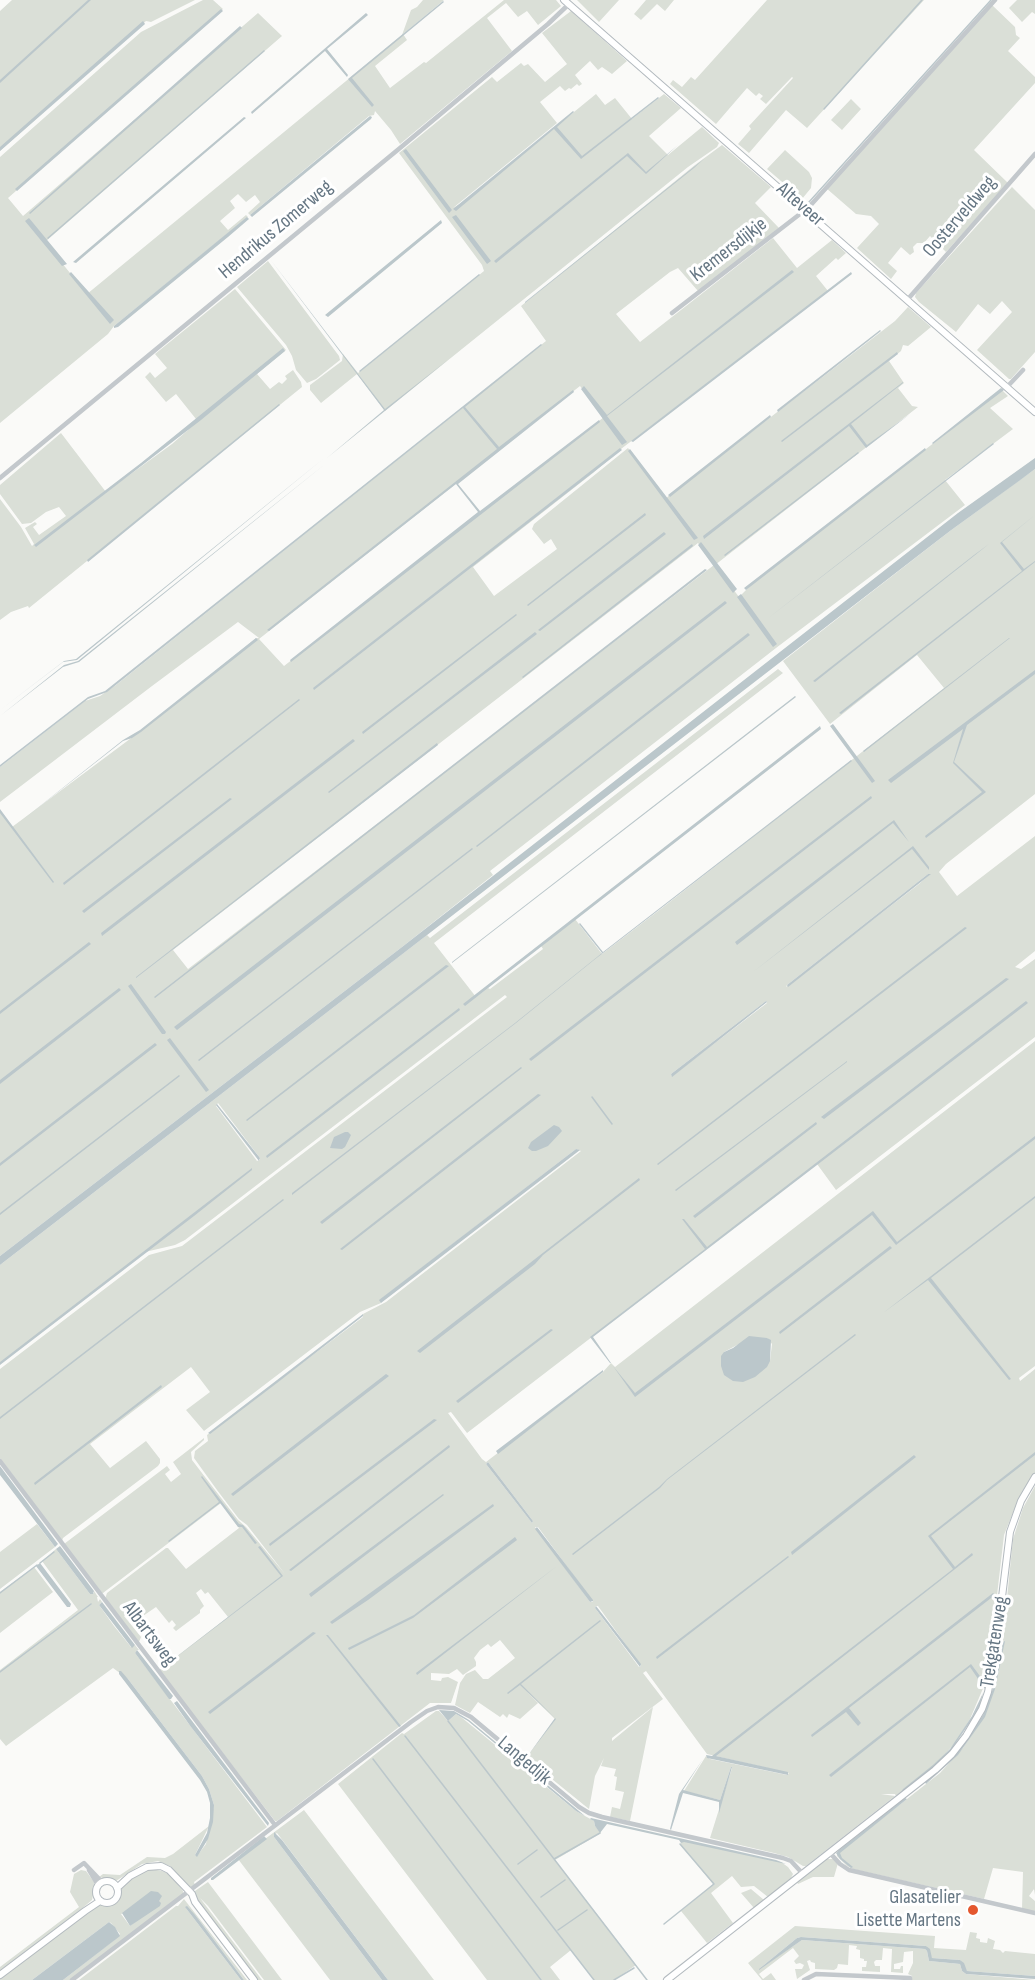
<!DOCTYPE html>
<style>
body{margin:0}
canvas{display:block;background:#fafaf8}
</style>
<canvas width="1035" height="1980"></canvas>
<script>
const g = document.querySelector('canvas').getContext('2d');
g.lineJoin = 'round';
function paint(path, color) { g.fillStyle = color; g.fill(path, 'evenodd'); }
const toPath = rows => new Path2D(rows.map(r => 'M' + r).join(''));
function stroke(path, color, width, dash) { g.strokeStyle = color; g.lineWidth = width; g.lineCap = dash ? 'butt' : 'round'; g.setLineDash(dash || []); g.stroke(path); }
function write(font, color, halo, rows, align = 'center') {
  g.font = font + ' "Sofia Sans Condensed",sans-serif'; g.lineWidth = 6; g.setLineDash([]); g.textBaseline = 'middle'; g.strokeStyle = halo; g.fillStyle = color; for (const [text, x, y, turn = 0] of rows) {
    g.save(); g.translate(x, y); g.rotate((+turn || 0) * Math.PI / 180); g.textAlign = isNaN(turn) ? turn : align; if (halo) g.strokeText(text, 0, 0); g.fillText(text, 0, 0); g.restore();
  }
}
paint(toPath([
 [12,0,195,0,151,22,146,21,0,151,0,11],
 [203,0,213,0,223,9,8,198,23,216,258,13,282,36,45,242,87,294,402,35,411,10,417,7,423,0,444,0,403,34,407,40,375,66,390,88,424,62,426,63,504,0,556,0,561,6,538,25,527,11,518,17,506,3,487,18,512,51,400,144,391,130,375,111,374,115,369,116,250,215,248,213,260,202,255,195,246,202,238,194,230,201,235,208,220,221,228,230,246,215,248,217,114,326,108,334,0,423,0,157,141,32],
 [577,0,619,0,599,22],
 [646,0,674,0,665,11,657,4,641,20,634,14],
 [767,0,924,0,807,128,786,110,749,153,738,144,751,129,749,126,793,78,792,77,766,104,760,99,763,96,759,93,756,96,747,88,716,124,670,84,673,80,682,87,691,77,695,80],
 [1017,0,1035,0,1035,14,1032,12,1022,22,1009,8],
 [992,5,1015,27,1016,35,1020,38,1008,51,1035,77,1035,83,974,150,1008,183,946,252,930,236,924,243,917,243,913,247,914,252,910,255,901,247,888,263,897,271,891,279,857,248,879,224,871,216,856,214,826,188],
 [571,11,627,61,612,74,602,67,598,70,590,61,575,75,582,84,579,86,577,84,571,89,569,88,565,91,560,86,540,102,557,123,453,208,465,201,596,94,605,105,615,98,632,119,664,94,681,108,649,136,668,155,702,127,719,143,717,147,688,167,385,411,357,374,321,403,310,390,310,385,342,361,343,354,358,373,484,271,482,265,399,153,492,77,497,82,521,63,524,66,528,64,545,82,567,64,542,33],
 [851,99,861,109,842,130,831,120],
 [722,145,771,187,755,203,779,228,698,291,678,268,670,272,616,314,640,342,773,238,797,268,832,240,846,253,838,260,836,258,816,276,828,291,621,449,593,473,473,567,494,596,557,549,551,539,544,544,532,529,534,524,628,448,666,498,895,321,908,307,931,327,908,346,903,345,901,351,889,361,904,383,898,388,912,406,918,407,715,565,739,597,752,584,1002,390,1008,396,990,408,1013,429,945,480,965,505,776,648,490,871,493,875,402,947,0,1256,0,811,12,827,146,727,256,638,259,638,238,622,152,686,0,802,0,767,85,701,100,696,116,685,546,341,521,306,695,165],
 [580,386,604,417,284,666,259,639],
 [698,543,714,565,188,969,173,950],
 [785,150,809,172,812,178,811,188,802,199,767,169],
 [1012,187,1035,210,1035,352,1011,379,1009,379,977,350,1012,312,1002,301,990,314,978,304,956,332,919,302,915,297,916,293],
 [268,261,339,356,340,360,316,379,307,383,296,370,292,356,286,345,237,287],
 [235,289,286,350,257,374,270,389,279,382,282,384,287,379,285,376,293,370,301,382,302,387,29,608,28,606,11,612,0,620,0,499,21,527,32,546,34,544,25,528,35,522,37,524,33,527,39,535,66,516,59,507,46,512,31,523,22,524,0,494,0,485,61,433,106,492,172,444,188,430,196,419,176,394,166,402,145,377,150,372,155,378,167,368,155,354],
 [1035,469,1035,794,946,864,939,872,957,896,1035,836,1035,951,1015,967,1021,969,1035,959,1035,1037,836,1190,817,1164,467,1433,451,1412,448,1413,482,1459,486,1462,602,1373,611,1363,615,1367,1035,1041,1035,1366,1019,1378,1020,1381,1035,1369,1035,1473,1018,1500,1004,1535,989,1664,984,1686,970,1719,955,1743,936,1764,896,1796,895,1794,881,1794,895,1796,806,1866,803,1866,788,1857,774,1853,710,1838,732,1768,731,1767,720,1800,684,1791,706,1756,710,1759,787,1775,789,1773,707,1754,646,1671,643,1673,663,1699,612,1738,612,1741,653,1707,630,1821,610,1817,612,1807,620,1809,624,1792,615,1790,617,1777,614,1776,616,1769,601,1766,604,1758,595,1776,589,1809,584,1805,526,1758,555,1719,527,1692,538,1703,520,1719,509,1714,507,1718,503,1714,500,1717,478,1702,470,1713,455,1705,460,1683,466,1674,475,1670,483,1679,488,1679,515,1658,500,1640,491,1647,488,1644,480,1650,474,1658,476,1662,476,1666,463,1675,457,1669,449,1674,431,1673,431,1680,441,1681,442,1678,448,1677,458,1682,451,1703,430,1703,277,1821,275,1821,159,1670,228,1617,208,1592,205,1594,201,1589,196,1593,204,1606,200,1610,200,1613,176,1631,173,1628,176,1625,172,1620,169,1623,156,1607,143,1616,136,1607,124,1616,141,1637,139,1642,105,1599,107,1593,166,1548,168,1548,186,1569,239,1528,221,1503,103,1593,101,1593,64,1544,167,1466,170,1470,165,1474,171,1482,181,1474,173,1462,204,1438,204,1440,191,1452,192,1460,238,1520,246,1527,285,1574,247,1525,239,1519,217,1490,194,1458,195,1451,208,1441,207,1435,363,1317,363,1314,386,1302,581,1151,576,1149,380,1300,381,1303,360,1312,204,1431,186,1410,210,1392,191,1367,90,1444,110,1468,146,1441,160,1459,160,1463,158,1466,63,1538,62,1541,0,1458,0,1369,149,1255,182,1246,507,997,505,995,185,1240,175,1245,145,1252,0,1363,0,1265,427,935,430,938,778,669,783,673,434,943,476,997,488,988,490,989,543,949,541,946,575,919,602,954,662,908,944,688,917,655,830,724,783,661,950,531],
 [928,874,930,874,919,884,786,987,787,985],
 [766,1001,767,1003,672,1076,671,1074],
 [218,1103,260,1158,260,1160,257,1161,216,1106],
 [761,1338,767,1338,772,1344,770,1361,724,1352,737,1345],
 [488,1462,533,1521,532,1523,486,1464],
 [535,1527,538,1527,593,1602,590,1602],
 [596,1606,598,1606,641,1666,639,1667,595,1608],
 [1035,1486,1035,1895,1034,1889,1029,1896,1035,1901,1035,1912,1022,1909,1023,1872,993,1868,984,1899,853,1869,847,1866,837,1856,837,1854,940,1773,963,1748,981,1721,992,1694,1003,1638,1013,1539,1023,1508],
 [37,1524,55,1547,0,1589,0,1552],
 [56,1549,90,1594,94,1593,94,1591,98,1597,97,1597,98,1602,100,1599,102,1602,99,1605,114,1626,131,1647,135,1645,139,1650,137,1650,135,1653,267,1827,194,1882,195,1885,191,1888,189,1887,170,1866,158,1861,142,1864,116,1881,99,1877,103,1874,120,1875,147,1857,165,1858,173,1854,209,1826,195,1855,197,1856,206,1844,214,1805,209,1789,202,1776,128,1679,113,1668,6,1746,0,1739,0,1670,78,1610,42,1561],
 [34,1567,53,1592,0,1633,0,1592],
 [436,1711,439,1711,448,1721,456,1714,461,1717,576,1811,594,1821,595,1826,601,1833,555,1860,636,1965,614,1980,594,1980,571,1950,550,1967,560,1980,487,1980,338,1784,402,1733,404,1734],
 [304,1810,434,1980,388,1980,277,1833,274,1835,274,1837,382,1980,330,1980,238,1859],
 [683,1841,781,1862,788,1867,793,1874,791,1878,768,1897,754,1886,741,1887,732,1876,711,1893,733,1923,707,1943,681,1911,713,1884,680,1844],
 [826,1859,833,1859,838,1863,834,1877,813,1877,798,1884,796,1881],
 [152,1869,162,1871,171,1875,183,1891,183,1894,70,1980,63,1980,113,1941,120,1934,111,1923,109,1922,32,1980,0,1980,0,1978,75,1921,100,1904,106,1905,114,1903,119,1898,122,1886,138,1873],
 [159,1901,130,1926,121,1914],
 [81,1870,86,1871,94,1882,95,1886,92,1900,79,1911,0,1972,0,1967,79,1907,70,1892,74,1874],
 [208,1882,211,1886,282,1980,264,1980,208,1906,200,1898,262,1980,257,1980,192,1893],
 [751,1889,764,1900,754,1908,741,1893],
 [184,1899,247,1980,244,1980,196,1916,185,1907,241,1980,79,1980,176,1906,178,1906],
 [795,1926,935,1936,934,1948,966,1950,970,1932,977,1933,976,1938,980,1939,980,1942,987,1943,988,1938,995,1941,993,1949,1000,1950,1003,1953,1005,1951,1035,1954,1035,1976,967,1971,960,1960,932,1958,926,1946,801,1937,797,1938,759,1969,802,1940,925,1949,927,1951,929,1961,960,1964,962,1971,966,1974,1035,1980,912,1980,912,1976,908,1974,913,1963,913,1951,904,1952,903,1962,894,1964,894,1969,900,1969,901,1966,903,1966,903,1973,891,1972,892,1949,883,1948,882,1960,876,1960,874,1962,875,1966,880,1966,880,1972,862,1971,862,1967,866,1967,867,1961,864,1961,864,1959,860,1958,860,1950,856,1949,857,1946,849,1945,848,1965,838,1964,837,1968,834,1970,815,1969,815,1963,811,1962,810,1960,807,1961,810,1970,797,1979,795,1969,802,1969,804,1965,800,1963,796,1964,794,1961,799,1956,793,1948,759,1974,763,1979,771,1973,776,1980,779,1980,762,1980,748,1963]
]), '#dadfd7');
paint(toPath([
 [88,0,91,0,0,83,0,80],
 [443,1,444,2,352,78,374,105,372,107,348,79],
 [221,9,223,11,17,191,15,189],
 [366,13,368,15,327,49,348,75,347,77,325,51,252,114,251,112],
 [143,21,145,24,0,151,0,147],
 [240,26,242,28,30,214,29,213],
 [264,50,265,51,48,239,47,238],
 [658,97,659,98,581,159,554,129,456,211,453,209,573,111,574,112,557,127,582,156],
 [370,116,372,117,371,119,252,217,250,215],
 [244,117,246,118,76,263,73,262],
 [678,145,646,174,627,156,496,263,494,261,628,153,646,172],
 [406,149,452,210,449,213,403,151],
 [705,158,694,168,525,303,525,302],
 [456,215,491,261,487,264,452,217],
 [247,217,249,219,228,237,118,327,114,328,114,326],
 [29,218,67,264,62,266,25,221],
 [441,220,442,223,328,317,325,315],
 [270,259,385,409,449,359,327,458,384,410],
 [792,270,794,272,607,416,627,442,622,445,581,389,584,386,607,415],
 [71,272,114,320,110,324,69,274],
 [851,272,852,274,633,442,631,441],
 [479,274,480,275,360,372,359,371],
 [880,330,881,331,778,412,777,410],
 [541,344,542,345,465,407,499,447,573,390,574,392,458,484,480,511,599,420,600,422,291,662,290,660,478,512,456,484,269,631,267,630,497,449,463,408,107,692,88,699,0,767,0,765,88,697,105,691],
 [283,348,285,351,201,420,36,547,34,545,141,463],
 [897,352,898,354,782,442,781,441],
 [903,382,903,383,851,424,867,445,910,414,866,448,849,426,704,539,703,536],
 [1001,388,1004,390,933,444,932,443],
 [279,404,280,405,88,562,87,560],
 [770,415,771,417,670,497,668,495],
 [993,443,994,444,767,619],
 [620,448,622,450,314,690,313,688],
 [925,448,926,450,746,590,744,588],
 [630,449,698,538,694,540,628,451],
 [858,452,859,453,725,556,724,555],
 [1035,458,1035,469,1019,481,950,531,0,1265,0,1256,402,947,958,513],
 [323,459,77,660,63,662,0,710,64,661,76,659],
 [324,465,79,662,63,667,0,716,64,665,78,661],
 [645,513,646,515,528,606,527,605],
 [1035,515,1002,542,1024,569,1035,561,1035,562,841,714,839,713,1022,571,1000,543],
 [664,532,666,534,540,631,538,630],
 [701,542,737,589,733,593,698,545],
 [692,544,693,546,523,678,522,677],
 [989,544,815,682,813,681,974,555],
 [705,569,707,570,155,998,154,997],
 [741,594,777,644,773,647,737,597],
 [725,601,727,603,177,1030,174,1027],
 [516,614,517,615,363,734,362,732],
 [535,632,537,634,329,793,328,792],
 [748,633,750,635,477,847,476,846],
 [256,638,258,640,141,732,132,738,123,741,21,821,123,740,140,730],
 [1009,638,1010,638,864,752,863,751],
 [1035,670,1035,674,967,725,954,762,986,792,926,838,925,836,982,792,953,763,963,729,891,783,888,780],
 [795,696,796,697,452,963,452,962],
 [299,699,300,700,64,885,63,883],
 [833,724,875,781,872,783,830,726],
 [820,726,821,729,465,1006,463,1004],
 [353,739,355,741,102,936,101,933],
 [437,743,438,745,136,978,136,977],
 [851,760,852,761,594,960,516,1023,292,1195,292,1193,515,1023,602,953,579,924,580,923,603,952],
 [871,796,872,798,531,1061,529,1059],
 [230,798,232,799,84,913,82,911],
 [0,809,54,882,53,883,0,813],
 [894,820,909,842,893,823,737,945,735,942],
 [913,846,929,867,929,870,912,849,753,972],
 [472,848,473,849,199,1061,198,1060],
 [928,874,931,874,788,987,787,985],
 [965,927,967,928,658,1165,657,1164],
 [89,942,91,944,0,1014,0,1011],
 [446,965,449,966,247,1121,246,1120],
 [1006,978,1009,979,824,1119,821,1117],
 [131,984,166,1032,165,1034,162,1034,128,986],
 [119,988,121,990,0,1084,0,1080],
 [766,1001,767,1002,672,1077,671,1074],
 [1026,1001,1028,1003,593,1337,611,1363,610,1363,590,1337,705,1249,682,1219,684,1219,707,1247],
 [459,1008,460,1010,267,1158,266,1156],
 [170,1038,209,1090,206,1092,167,1040],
 [155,1043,157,1045,0,1166,0,1163],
 [847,1061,847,1062,676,1191,675,1190],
 [521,1067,522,1068,322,1224,320,1222],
 [179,1075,180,1076,0,1215,0,1213],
 [538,1094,541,1095,342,1250,340,1249],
 [217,1104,260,1158,259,1161,216,1105],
 [816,1122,817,1124,695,1218,693,1216],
 [554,1125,559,1127,562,1131,548,1146,536,1151,532,1151,528,1148,531,1142],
 [345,1132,348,1132,351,1135,345,1147,342,1149,330,1148,334,1137],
 [1035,1136,1035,1139,896,1245,872,1215,635,1397,613,1366,635,1393,873,1211,897,1242],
 [576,1149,580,1150,381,1303,379,1300],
 [252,1168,252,1170,194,1216,0,1365,0,1362],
 [639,1178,640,1180,543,1255,535,1264,420,1353,417,1351],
 [1035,1196,1035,1198,931,1278,1011,1379,1009,1380,928,1280,883,1313],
 [283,1199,284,1200,0,1419,0,1417],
 [890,1246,892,1248,780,1334,779,1332],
 [363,1314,363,1316,277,1383,210,1434,208,1433],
 [551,1329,553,1330,458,1403,456,1401],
 [855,1334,856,1335,667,1480,660,1488,573,1555,572,1554,659,1487,667,1479],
 [749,1336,767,1338,771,1340,770,1361,767,1367,755,1377,743,1382,733,1381,724,1375,721,1366,721,1356,724,1352,733,1348],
 [603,1370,603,1372,498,1454,496,1451],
 [386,1374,389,1376,233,1496,231,1494],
 [161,1385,162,1387,35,1485,34,1483],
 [434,1419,437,1420,270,1546,269,1544],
 [449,1445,450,1447,291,1571,289,1570],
 [1035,1452,1035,1455,931,1536,955,1567,972,1553,973,1555,716,1756,788,1772,788,1775,707,1758,706,1755,712,1756,953,1569,928,1536],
 [914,1455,916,1457,792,1555,791,1552],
 [488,1462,533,1521,532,1523,486,1464],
 [0,1466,58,1544,55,1547,0,1475],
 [202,1476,239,1524,243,1525,257,1543,255,1544,242,1527,238,1527,220,1503,169,1542,168,1541,219,1502,201,1477],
 [443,1494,444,1495,311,1597,309,1594],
 [493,1504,494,1506,368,1600,332,1624,330,1622],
 [537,1527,593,1600,593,1601,590,1602,535,1529],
 [515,1537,517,1540,413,1618,349,1650,348,1648,414,1615],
 [60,1546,94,1591,93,1594,90,1594,56,1549],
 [260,1546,283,1576,162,1668,281,1576,258,1547],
 [788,1556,789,1557,657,1659,656,1657],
 [40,1563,71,1604,70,1607,67,1607,36,1566],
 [557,1566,417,1675,416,1673],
 [993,1593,995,1595,849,1708,861,1723,858,1726,846,1712,812,1737,811,1735],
 [102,1602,135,1645,132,1648,99,1605],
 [596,1606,641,1664,640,1667,595,1608],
 [600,1620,601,1621,521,1684,556,1719,529,1754,555,1718,520,1685,508,1694,507,1693],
 [313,1632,316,1633,210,1714,208,1712],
 [326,1635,328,1635,401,1726,399,1727],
 [1005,1641,995,1689,985,1717,958,1755,926,1784,925,1782,957,1753,983,1715,994,1686,1003,1642],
 [992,1644,995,1645,990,1673,985,1689,970,1667,831,1777,829,1775,971,1664,985,1683,990,1665],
 [137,1650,173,1696,171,1699,169,1699,135,1653],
 [119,1671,121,1671,128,1679,202,1776,209,1789,214,1805,213,1822,208,1839,197,1857,195,1855,207,1833,210,1818,210,1803,207,1792,200,1780,119,1674],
 [983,1693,980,1705,973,1718,951,1750,935,1767,899,1795,903,1789,933,1765,950,1749,972,1716],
 [177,1701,269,1823,268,1826,191,1727,174,1703],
 [439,1710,454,1711,469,1720,585,1816,576,1811,468,1721,456,1714,448,1721],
 [703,1759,683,1790,720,1800,731,1767,732,1767,719,1813,719,1802,683,1793,671,1830,670,1829,679,1794],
 [905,1798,907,1799,840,1853,842,1858,853,1867,851,1868,840,1859,836,1853,839,1850],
 [591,1818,776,1860,786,1864,684,1842,681,1843,679,1840,607,1824,600,1833,595,1826,594,1821,590,1819],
 [274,1832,282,1840,388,1980,382,1980,274,1837],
 [264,1836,267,1839,213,1880,211,1880,211,1878],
 [151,1891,158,1892,162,1896,159,1901,161,1903,160,1906,130,1926,122,1913],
 [187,1906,196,1916,244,1980,241,1980,185,1907],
 [109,1922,115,1927,120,1936,63,1980,32,1980],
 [801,1937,926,1946,930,1949,932,1958,960,1960,964,1963,967,1971,1035,1976,1035,1979,966,1974,962,1971,960,1964,929,1961,927,1951,925,1949,802,1940,759,1970,759,1969,797,1938]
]), '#bbc7cb');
stroke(toPath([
 [824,109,922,0],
 [809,202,991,0],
 [592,1097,612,1124],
 [40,1563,54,1552],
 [0,1593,37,1565],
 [0,1672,91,1604],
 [448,1721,647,1980],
 [405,1736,594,1980],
 [373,1759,541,1980],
 [554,1859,600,1833],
 [518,1864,537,1850],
 [541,1897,565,1880],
 [664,1924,714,1884,680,1844],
 [558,1930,587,1910],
 [614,1980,634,1968]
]), '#bbc7cb', 1.5);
const secondary = toPath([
 [564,0,1035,412],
 '96 1892a11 11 0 1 1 22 0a11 11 0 1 1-22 0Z',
 [117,1888,130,1876,147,1867,161,1866,169,1870,192,1894,195,1902,254,1980],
 [0,1975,85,1911,100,1901],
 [667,1980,935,1770,952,1754,966,1736,982,1709,988,1692,994,1662,1010,1532,1021,1501,1035,1477]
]);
stroke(secondary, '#b3babf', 8);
stroke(toPath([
 [908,299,1035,154],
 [672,313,809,207,995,0],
 [1007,387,1023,370],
 [0,478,400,148,548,24,569,4],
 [0,1461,275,1825],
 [830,1853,840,1864,849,1870,1035,1913],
 [74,1870,84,1863,102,1882],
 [89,1870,98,1885],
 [72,1980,411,1722,427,1711,438,1707,454,1708,471,1717,579,1807,589,1813,602,1817,783,1858,791,1861,803,1874],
 [804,1980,816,1974,910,1978,910,1980]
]), '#c3c8cc', 4.5);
stroke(secondary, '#fff', 6);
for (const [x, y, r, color] of [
 [973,1910,6,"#e4572e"]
]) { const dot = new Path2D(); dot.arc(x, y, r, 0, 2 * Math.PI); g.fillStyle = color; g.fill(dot); stroke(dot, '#fff', 2); }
write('20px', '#657683', '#fff', [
 ["Alteveer",800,205,41],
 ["Oosterveldweg",960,217,-49],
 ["Hendrikus Zomerweg",276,230,-40],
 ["Kremersdijkje",729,250,-38],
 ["Albartsweg",149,1634,53],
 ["Trekgatenweg",995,1642,-81],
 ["Langedijk",524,1761,40]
]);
write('20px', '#657683', '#fff', [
 ["Glasatelier",961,1898],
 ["Lisette Martens",961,1921]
], 'right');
</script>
